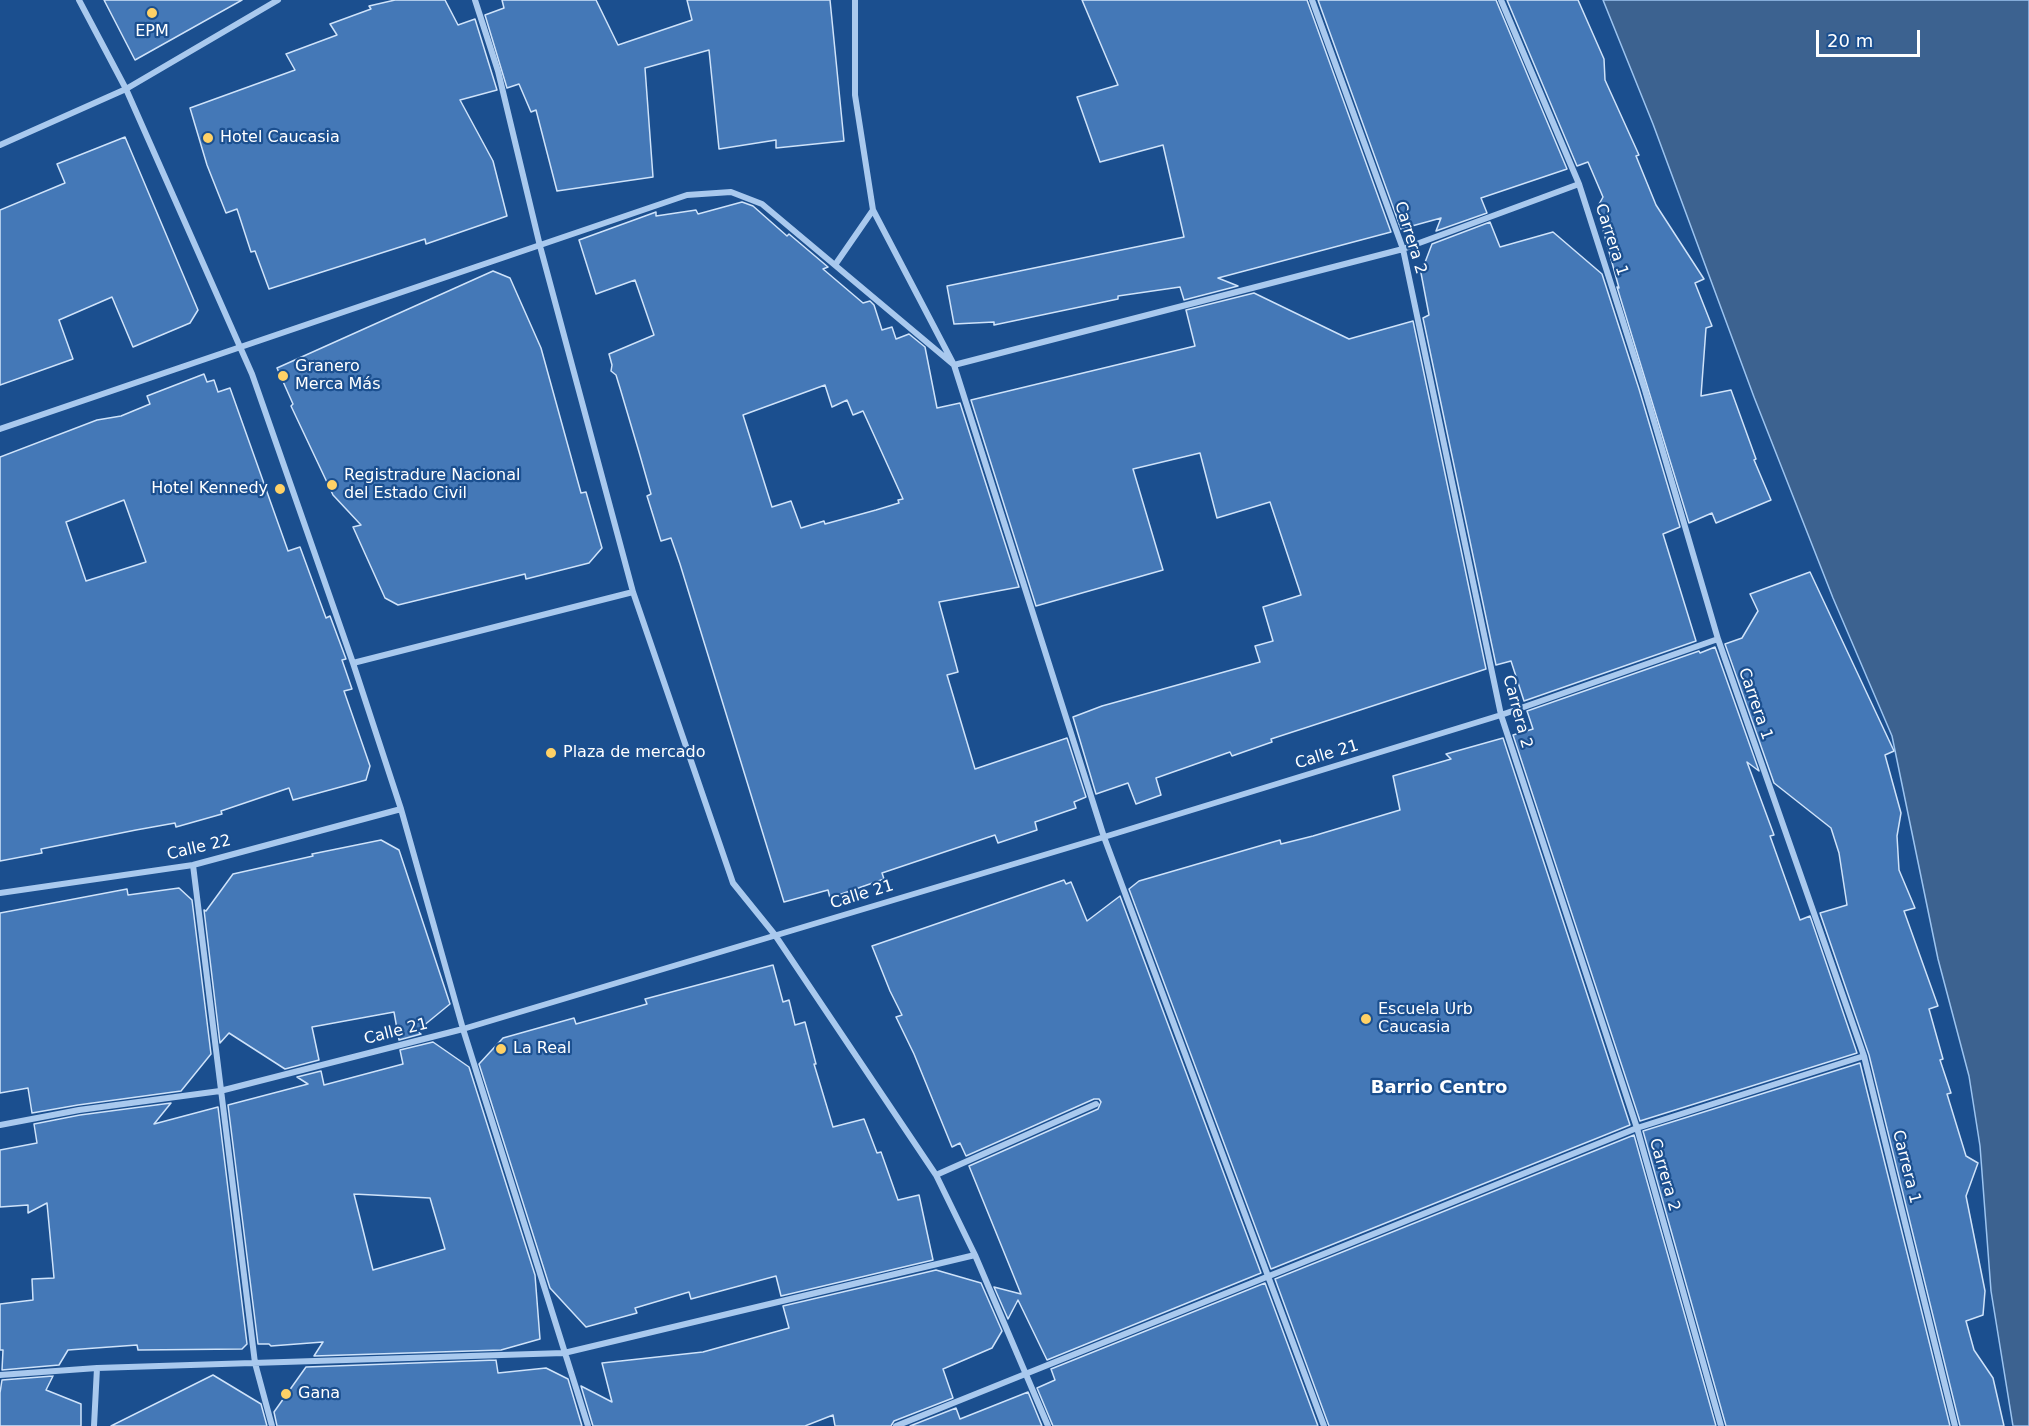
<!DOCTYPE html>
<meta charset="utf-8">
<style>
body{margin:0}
#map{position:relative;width:2029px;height:1426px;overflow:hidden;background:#1b4f8f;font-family:"DejaVu Sans",sans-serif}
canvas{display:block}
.scale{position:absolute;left:1816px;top:30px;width:104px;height:27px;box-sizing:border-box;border:3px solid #fff;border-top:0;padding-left:8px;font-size:18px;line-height:21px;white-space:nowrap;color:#fff;-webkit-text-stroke:4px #1b4f8f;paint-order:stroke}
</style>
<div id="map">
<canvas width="2029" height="1426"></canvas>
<div class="scale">20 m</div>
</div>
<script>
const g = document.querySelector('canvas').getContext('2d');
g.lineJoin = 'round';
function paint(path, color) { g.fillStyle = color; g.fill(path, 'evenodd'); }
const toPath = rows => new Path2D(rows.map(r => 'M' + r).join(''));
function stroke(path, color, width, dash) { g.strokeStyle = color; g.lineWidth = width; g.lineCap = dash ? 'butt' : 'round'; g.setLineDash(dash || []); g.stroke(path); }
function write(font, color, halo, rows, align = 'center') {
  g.font = font + ' "DejaVu Sans",sans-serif'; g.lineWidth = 4.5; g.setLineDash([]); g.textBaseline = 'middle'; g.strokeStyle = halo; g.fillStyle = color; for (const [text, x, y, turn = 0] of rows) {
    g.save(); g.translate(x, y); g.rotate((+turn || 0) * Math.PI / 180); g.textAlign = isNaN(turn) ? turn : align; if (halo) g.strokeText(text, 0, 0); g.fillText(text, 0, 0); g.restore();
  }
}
const water = toPath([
 [1603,0,2029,0,2029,1426,2013,1426,1991,1291,1980,1146,1969,1076,1938,959,1892,736,1833,598,1754,397,1653,124,1603,0]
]);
paint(water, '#3c6290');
stroke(water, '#9cc4f0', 1.5);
const building = toPath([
 [104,0,242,0,135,60,104,0],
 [395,0,445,0,458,25,475,19,497,90,460,100,493,161,507,216,426,244,425,239,269,289,255,251,251,252,237,209,226,213,207,165,190,108,295,70,286,54,337,35,330,24,371,9,369,6,395,0],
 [502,0,596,0,618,45,692,20,687,0,830,0,844,141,776,148,776,140,719,149,709,50,645,68,653,177,557,191,536,110,531,112,519,84,507,88,485,15,504,8,502,0],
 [1082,0,1307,0,1391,232,1218,278,1238,286,1184,300,1180,287,1118,296,1118,299,994,325,994,322,954,324,947,286,1184,237,1163,145,1100,162,1077,97,1118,85,1082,0],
 [1318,0,1496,0,1567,169,1481,198,1487,213,1436,231,1441,218,1401,229,1318,0],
 [1507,0,1578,0,1604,59,1605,80,1639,155,1636,156,1656,205,1704,279,1695,283,1712,326,1706,328,1701,396,1731,390,1756,459,1754,460,1771,500,1716,523,1712,513,1689,523,1617,287,1619,288,1597,208,1603,197,1588,162,1577,166,1507,0],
 [125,137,198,310,190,323,133,347,112,297,59,320,73,359,0,385,0,210,65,183,57,164,125,137],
 [742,202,753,206,787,236,789,234,828,267,823,269,863,303,870,301,874,305,882,330,892,327,896,339,909,334,925,347,937,408,960,403,1019,587,939,602,958,672,947,675,975,769,1067,738,1086,797,1074,802,1076,808,1035,822,1037,830,998,843,995,835,882,873,884,879,830,898,828,890,784,902,680,564,671,538,661,541,647,496,651,494,639,452,620,388,616,375,611,371,612,365,609,354,654,335,635,280,596,294,579,240,656,212,656,216,696,210,698,214,742,202],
 [825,385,832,407,847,400,853,415,863,411,903,499,898,500,899,503,876,510,825,524,824,521,801,528,791,501,772,507,743,415,825,385],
 [1490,222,1500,247,1553,232,1602,274,1639,389,1680,527,1663,534,1696,641,1524,701,1511,661,1496,665,1423,318,1429,315,1421,273,1432,244,1490,222],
 [493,271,510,278,541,348,581,493,586,492,602,548,589,563,526,579,525,574,398,605,385,598,353,527,361,525,333,495,291,406,293,404,277,368,493,271],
 [1254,293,1349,339,1413,321,1486,669,1271,739,1272,742,1232,756,1230,752,1156,778,1161,795,1136,804,1128,783,1096,794,1073,717,1102,706,1260,662,1255,646,1273,641,1263,607,1301,595,1270,502,1217,518,1200,453,1133,469,1163,570,1036,606,971,400,1195,346,1186,310,1254,293],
 [204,374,207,382,214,380,218,392,230,388,288,551,300,547,326,618,330,616,346,659,342,660,352,689,344,691,370,766,366,780,293,800,289,788,221,811,222,814,176,827,175,823,136,830,41,849,42,853,0,861,0,457,97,420,121,416,150,404,147,396,204,374],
 [124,500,146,562,86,581,66,522,124,500],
 [1810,572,1894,751,1885,755,1901,813,1897,836,1899,870,1915,908,1904,911,1938,1006,1929,1009,1943,1059,1940,1060,1951,1093,1947,1094,1966,1156,1978,1163,1966,1196,1985,1291,1983,1315,1966,1321,1974,1350,1993,1378,2004,1426,1960,1426,1869,1055,1820,913,1847,905,1839,853,1831,828,1774,783,1725,644,1742,638,1758,611,1750,594,1810,572],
 [1715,647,1759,771,1747,762,1774,835,1770,836,1800,920,1810,916,1857,1053,1640,1121,1513,735,1533,729,1527,711,1699,651,1700,653,1715,647],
 [1503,738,1630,1125,1271,1269,1129,889,1139,881,1280,840,1281,844,1313,836,1400,810,1393,776,1451,759,1446,754,1503,738],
 [381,840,399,850,450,1004,417,1031,421,1034,399,1040,394,1012,312,1027,319,1060,285,1069,229,1033,220,1043,204,910,206,911,233,874,313,856,312,854,381,840],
 [1064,880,1066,884,1071,882,1087,921,1120,896,1261,1273,1047,1360,1018,1300,1008,1319,994,1287,1021,1294,969,1166,1098,1109,1101,1102,1099,1099,1094,1099,966,1156,960,1143,952,1147,914,1054,896,1017,902,1015,890,991,872,946,1064,880],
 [179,888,192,900,211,1054,181,1091,78,1105,32,1113,28,1088,0,1093,0,913,127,889,128,895,179,888],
 [773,965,783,1002,789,1000,795,1025,805,1022,816,1064,814,1064,833,1127,864,1119,877,1153,881,1152,898,1200,919,1195,933,1260,781,1296,776,1276,691,1299,689,1292,635,1308,637,1313,586,1327,550,1288,479,1064,503,1038,574,1018,576,1024,647,1004,645,999,773,965],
 [433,1042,469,1067,535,1275,540,1339,501,1350,314,1356,323,1342,271,1346,269,1344,258,1344,228,1105,308,1084,297,1077,321,1071,324,1085,403,1064,400,1050,433,1042],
 [354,1194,430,1198,445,1249,373,1270,354,1194],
 [1860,1063,1950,1426,1726,1426,1643,1131,1860,1063],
 [171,1103,154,1124,218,1107,247,1344,242,1349,138,1350,137,1345,68,1350,59,1365,2,1370,3,1350,0,1350,0,1304,33,1300,32,1279,54,1278,47,1203,28,1213,28,1205,0,1207,0,1150,37,1143,34,1124,80,1115,171,1103],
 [1634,1135,1716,1426,1329,1426,1275,1279,1634,1135],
 [936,1270,981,1283,1002,1331,992,1348,943,1369,953,1398,894,1421,891,1426,835,1426,833,1415,805,1426,593,1426,581,1386,612,1402,602,1363,703,1352,789,1328,783,1306,936,1270],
 [1265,1283,1318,1426,1053,1426,1037,1388,1055,1380,1051,1369,1265,1283],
 [496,1360,498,1373,546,1368,568,1379,582,1426,277,1426,274,1412,306,1367,496,1360],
 [213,1375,261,1404,267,1426,111,1426,213,1375],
 [53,1376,46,1390,81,1404,81,1426,0,1426,0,1393,2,1380,53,1376],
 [1028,1392,1042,1426,910,1426,956,1408,960,1419,1028,1392]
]);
paint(building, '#4478b7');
stroke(building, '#cfe3fa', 1.5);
stroke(toPath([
 [79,0,126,89,252,374,353,663,401,809,463,1029,588,1426],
 [475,0,498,71,540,246,633,592,733,883,775,935,936,1175,975,1255,1048,1426],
 [855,0,855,95,873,210,954,365,1104,837,1324,1426],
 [1312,0,1403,249,1501,715,1637,1128,1721,1426],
 [1501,0,1579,184,1644,387,1718,639,1864,1056,1955,1426],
 [0,145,126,89,278,0],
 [835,265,873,210],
 [0,429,687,195,731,192,762,204,954,365,1403,249,1579,184],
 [353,663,633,592],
 [193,865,255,1363,272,1426],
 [0,893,193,865,401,809],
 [0,1125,79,1110,220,1091,463,1029,1104,837,1501,715,1718,639],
 [936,1175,1096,1104],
 [0,1375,97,1368,564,1353,975,1255],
 [94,1426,97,1368],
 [896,1426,1637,1128,1864,1056]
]), '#a9c9ee', 6);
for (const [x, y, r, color] of [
 [152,13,6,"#ffd166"],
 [208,138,6,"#ffd166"],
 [283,376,6,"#ffd166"],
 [332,485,6,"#ffd166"],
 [280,489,6,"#ffd166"],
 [551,753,6,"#ffd166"],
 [1366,1019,6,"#ffd166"],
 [501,1049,6,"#ffd166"],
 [286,1394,6,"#ffd166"]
]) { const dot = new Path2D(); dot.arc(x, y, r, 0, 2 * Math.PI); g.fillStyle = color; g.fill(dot); stroke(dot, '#1b4f8f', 2); }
write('16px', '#fff', '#1b4f8f', [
 ["EPM",152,32,"center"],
 ["Hotel Caucasia",220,138],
 ["Granero",295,367],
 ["Merca Más",295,385],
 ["Registradure Nacional",344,476],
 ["del Estado Civil",344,494],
 ["Hotel Kennedy",268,489,"right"],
 ["Plaza de mercado",563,753],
 ["Escuela Urb",1378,1010],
 ["Caucasia",1378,1028],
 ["La Real",513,1049],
 ["Gana",298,1394]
], 'left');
write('16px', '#fff', '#1b4f8f', [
 ["Carrera 2",1410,238,73],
 ["Carrera 1",1611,240,72],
 ["Carrera 1",1755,704,71],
 ["Carrera 2",1517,712,75],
 ["Calle 21",1327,755,-17],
 ["Calle 22",199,848,-13],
 ["Calle 21",862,895,-17],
 ["Calle 21",396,1032,-14],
 ["Carrera 1",1906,1167,76],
 ["Carrera 2",1664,1175,74]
]);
write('bold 18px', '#fff', '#1b4f8f', [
 ["Barrio Centro",1439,1088]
]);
</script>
